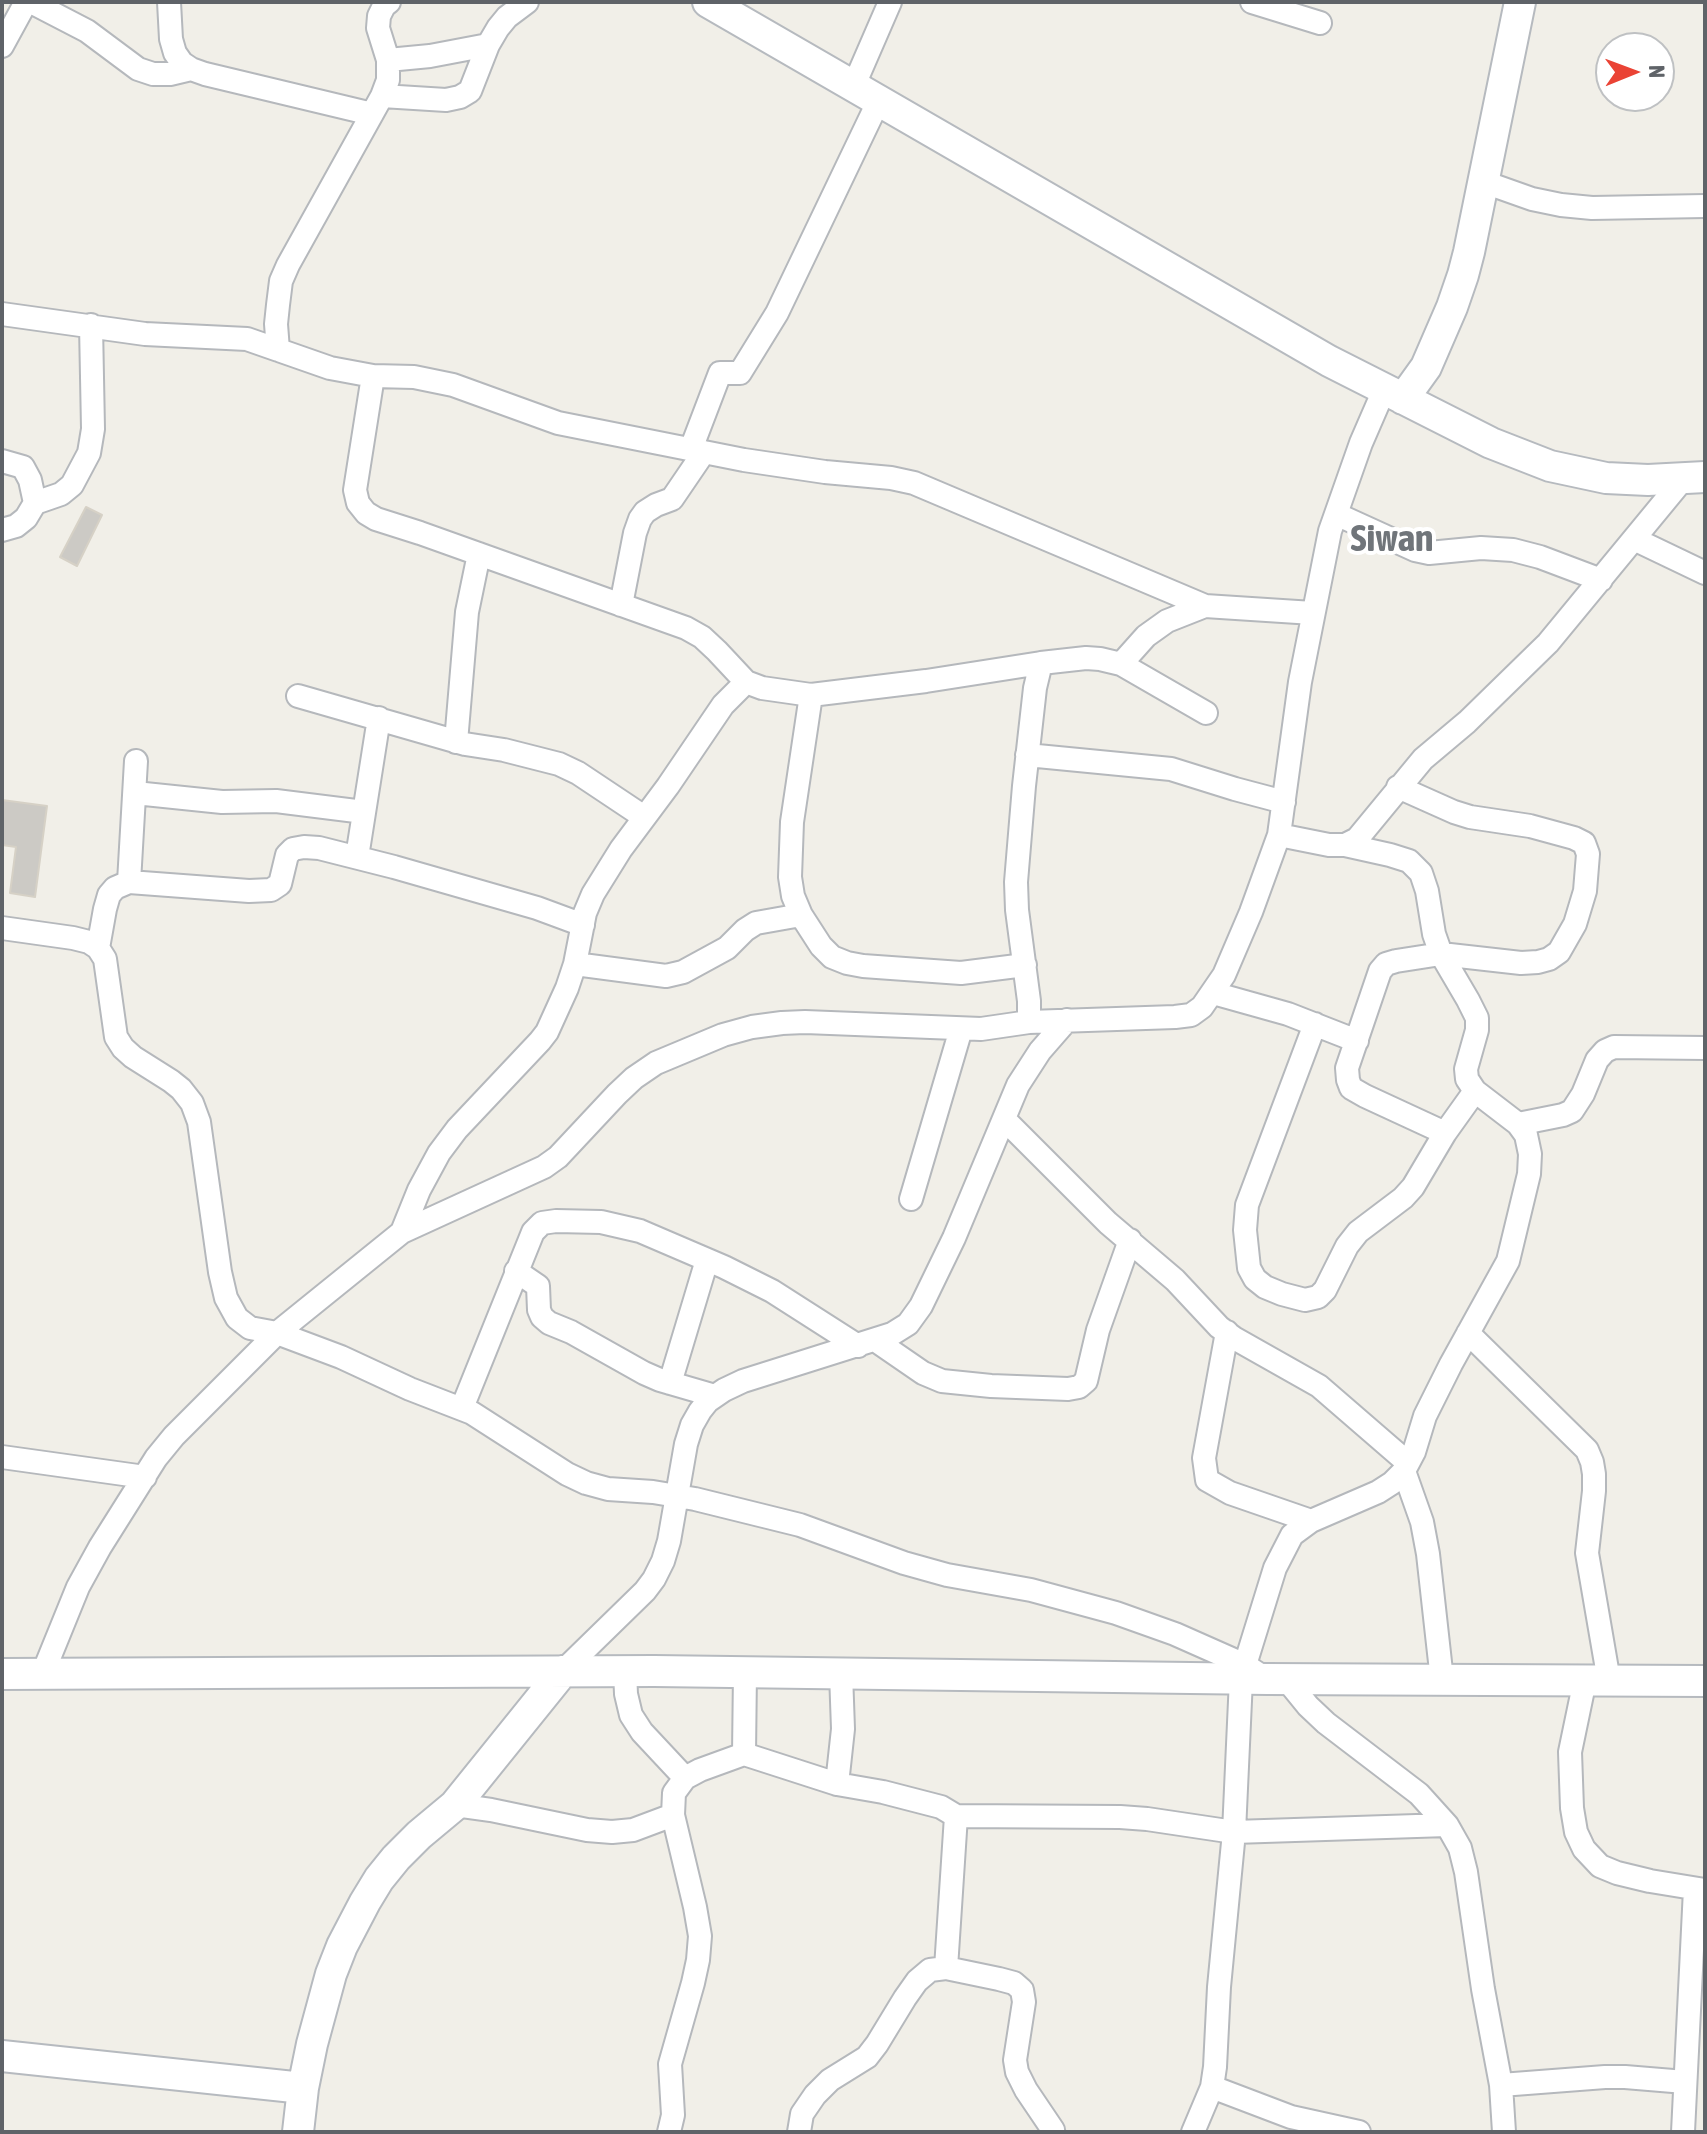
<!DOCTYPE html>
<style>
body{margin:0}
#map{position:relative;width:1707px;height:2134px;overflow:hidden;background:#f1efe8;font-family:"Asap Condensed",sans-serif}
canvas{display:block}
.frame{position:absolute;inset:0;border:4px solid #5f6368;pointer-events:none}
.north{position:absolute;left:1595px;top:32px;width:80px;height:80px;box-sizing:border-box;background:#fff;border:2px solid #bfc1c3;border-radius:50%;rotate:89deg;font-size:22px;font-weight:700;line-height:32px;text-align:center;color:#5f6368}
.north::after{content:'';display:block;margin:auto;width:28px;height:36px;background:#ea4335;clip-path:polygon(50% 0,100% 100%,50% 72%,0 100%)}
</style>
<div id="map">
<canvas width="1707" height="2134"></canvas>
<div class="frame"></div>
<div class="north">N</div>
</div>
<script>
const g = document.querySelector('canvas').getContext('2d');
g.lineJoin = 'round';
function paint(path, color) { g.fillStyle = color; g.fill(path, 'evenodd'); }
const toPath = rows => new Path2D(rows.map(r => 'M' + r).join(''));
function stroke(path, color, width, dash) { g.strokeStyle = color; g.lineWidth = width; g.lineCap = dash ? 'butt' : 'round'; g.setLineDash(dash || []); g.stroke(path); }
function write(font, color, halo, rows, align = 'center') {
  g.font = font + ' "Asap Condensed",sans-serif'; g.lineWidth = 8; g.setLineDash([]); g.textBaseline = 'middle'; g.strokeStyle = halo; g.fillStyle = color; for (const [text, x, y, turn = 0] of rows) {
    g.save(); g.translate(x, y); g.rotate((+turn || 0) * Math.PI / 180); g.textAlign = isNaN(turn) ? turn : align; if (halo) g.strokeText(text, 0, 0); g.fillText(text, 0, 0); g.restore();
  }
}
const building = toPath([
 [86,507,102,515,77,566,60,557,86,507],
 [2,800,47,806,35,897,10,893,16,847,2,845,2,800]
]);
paint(building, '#cccac5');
stroke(building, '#d6d1c6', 2);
const street = toPath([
 [31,2,87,31,138,69,153,74,170,74,191,69],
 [169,2,171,39,175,53,182,63,191,69,205,74,372,114],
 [1252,2,1320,23],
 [2,46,26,2],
 [388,60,430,56,488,45],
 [854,85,890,2],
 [382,96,446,100,460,97,470,91,488,45,498,28,507,17,527,2],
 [1484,182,1532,199,1561,205,1592,208,1705,206],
 [2,314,145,334,247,339,330,368,373,376,414,377,453,385,558,423,744,460,825,472,891,478,914,483,1205,606],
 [278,350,276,324,278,305,281,281,288,265,382,96,388,80,388,60,378,28,379,16,384,6,389,2],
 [373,376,355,490,358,503,366,513,376,519,420,533,686,628,702,637,717,651,746,682,762,688,811,695,926,681,1041,663],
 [691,449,720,373,740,373,777,313,879,100],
 [2,461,23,467,30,480,35,503,26,518,16,526,2,530],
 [35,503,61,494,72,485,89,453,93,429,91,325],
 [1336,514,1415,550,1429,553,1481,548,1513,550,1540,557,1601,580],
 [1634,539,1705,573],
 [621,605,635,533,640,519,645,512,656,505,672,499,704,452],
 [811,695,792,822,790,877,793,896,801,915,821,946,832,957,847,963,863,966,961,973,1025,965],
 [298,696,465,744,504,750,559,764,578,773,644,817],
 [1206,713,1121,664,1146,636,1167,621,1205,606,1313,613],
 [456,742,467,612,479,554],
 [1027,755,1171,769,1235,789,1284,802],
 [1398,787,1454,812,1470,817,1530,826,1574,838,1584,843,1588,854,1585,891,1575,924,1559,952,1549,959,1538,962,1521,963,1441,954,1396,961,1386,964,1380,971,1347,1068,1348,1080,1351,1088,1365,1096,1445,1133],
 [135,793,222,802,276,801,364,812],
 [1279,835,1329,845,1345,845,1357,839,1423,759,1467,722,1548,643,1684,478],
 [357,857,379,718],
 [129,882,136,761],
 [2,928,73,938,89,942,98,948,105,959,116,1037,123,1048,133,1057,171,1081,181,1089,192,1103,199,1122,220,1272,226,1298,237,1318,250,1328,277,1333,341,1357,410,1389,472,1413,567,1474,586,1483,608,1489,653,1492,695,1499,800,1525,904,1563,947,1575,1031,1590,1116,1613,1175,1634,1245,1665,1266,1679],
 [98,948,105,909,109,895,115,888,129,882,249,891,271,890,280,884,287,855,293,849,304,847,319,848,394,867,537,908,583,925],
 [575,964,666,976,683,972,727,948,745,930,756,923,801,915],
 [1213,993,1288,1014,1357,1041],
 [1029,1022,1029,1001,1017,910,1016,882,1024,786,1035,688,1041,663,1086,658,1100,659,1121,664],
 [1315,1024,1247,1205,1245,1230,1249,1268,1255,1279,1265,1287,1282,1294,1305,1300,1318,1297,1325,1290,1347,1246,1358,1232,1403,1198,1413,1187,1445,1133,1475,1091],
 [1004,1119,1108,1223,1175,1280,1219,1327,1234,1338,1319,1386,1408,1463],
 [1518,1124,1563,1115,1572,1111,1583,1094,1597,1060,1605,1051,1614,1047,1705,1048],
 [911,1199,961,1029],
 [402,1232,419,1190,439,1153,457,1129,540,1041,547,1032,567,988,575,964,585,913,593,894,621,849,668,786,723,705,746,682],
 [516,1271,538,1286,539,1310,542,1317,549,1323,571,1332,644,1373,660,1380,715,1396],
 [1227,1332,1204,1458,1207,1480,1230,1493,1311,1521],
 [1468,1333,1587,1450,1592,1462,1594,1474,1594,1491,1587,1553,1609,1681],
 [875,1340,923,1373,942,1381,991,1386,1068,1389,1079,1387,1086,1381,1098,1330,1130,1240],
 [670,1383,707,1260],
 [462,1408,533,1232,542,1223,556,1221,601,1222,640,1231,724,1267,772,1291,858,1346],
 [2,1457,145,1477],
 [1404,1471,1422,1522,1428,1554,1442,1680],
 [1245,1665,1275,1568,1292,1535,1311,1521,1378,1492,1392,1483,1404,1471,1414,1452,1425,1416,1451,1364,1508,1261,1529,1174,1530,1154,1526,1135,1518,1124,1475,1091,1467,1079,1466,1069,1477,1030,1477,1018,1468,1000,1441,954,1434,934,1427,891,1421,873,1409,861,1390,855,1345,845],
 [563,1671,645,1591,654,1579,663,1561,669,1541,686,1444,692,1425,700,1411,708,1401,724,1390,743,1381,892,1334,908,1324,921,1306,954,1238,1018,1085,1040,1051,1067,1020],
 [625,1671,626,1694,631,1715,642,1732,685,1778],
 [745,1672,744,1754,837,1784,883,1792,941,1807,956,1816,946,1968],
 [43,1673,78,1587,100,1547,156,1458,174,1436,277,1333,402,1232,544,1167,558,1157,617,1094,634,1078,656,1063,723,1035,752,1027,782,1023,805,1022,981,1029,1029,1022,1175,1017,1191,1015,1202,1007,1224,975,1251,912,1279,835,1300,682,1330,531,1361,443,1384,390],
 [1286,1679,1308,1706,1326,1723,1419,1794,1447,1825,1460,1848,1466,1872,1483,1989,1501,2085,1504,2132],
 [1585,1680,1570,1752,1572,1808,1576,1832,1584,1849,1600,1866,1617,1873,1650,1881,1705,1890],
 [837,1784,843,1729,841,1673],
 [455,1805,491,1810,587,1830,612,1832,633,1830,673,1815,695,1907,700,1936,698,1960,693,1983,670,2064,673,2115,669,2132],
 [673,1815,674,1793,685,1778,700,1770,744,1754],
 [956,1816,1120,1817,1147,1819,1234,1832,1447,1825],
 [1501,2085,1605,2077,1625,2077,1685,2082],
 [1212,2087,1291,2117,1359,2132],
 [799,2132,802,2114,815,2095,830,2080,867,2057,877,2044,905,1998,917,1981,930,1970,946,1968,999,1979,1014,1983,1022,1990,1024,2002,1015,2060,1017,2072,1026,2090,1053,2130,1052,2132],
 [1193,2132,1212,2087,1215,2067,1219,1987,1234,1832,1241,1679],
 [1683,2132,1695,1889]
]);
const secondary = toPath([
 [708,2,1329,361,1491,443,1550,466,1606,478,1648,480,1705,477],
 [1403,399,1426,367,1452,307,1463,275,1469,252,1520,2],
 [2,1674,654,1671,1267,1679,1705,1681],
 [2,2056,303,2088],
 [298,2132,303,2088,312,2044,331,1974,342,1946,365,1902,379,1879,396,1858,419,1835,455,1805,563,1671]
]);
stroke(street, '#b5b8bc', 26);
stroke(secondary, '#b6babf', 34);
stroke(street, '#fff', 22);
stroke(secondary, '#fff', 30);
write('bold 38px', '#70757a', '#fff', [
 ["Siwan",1392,539]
]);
</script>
